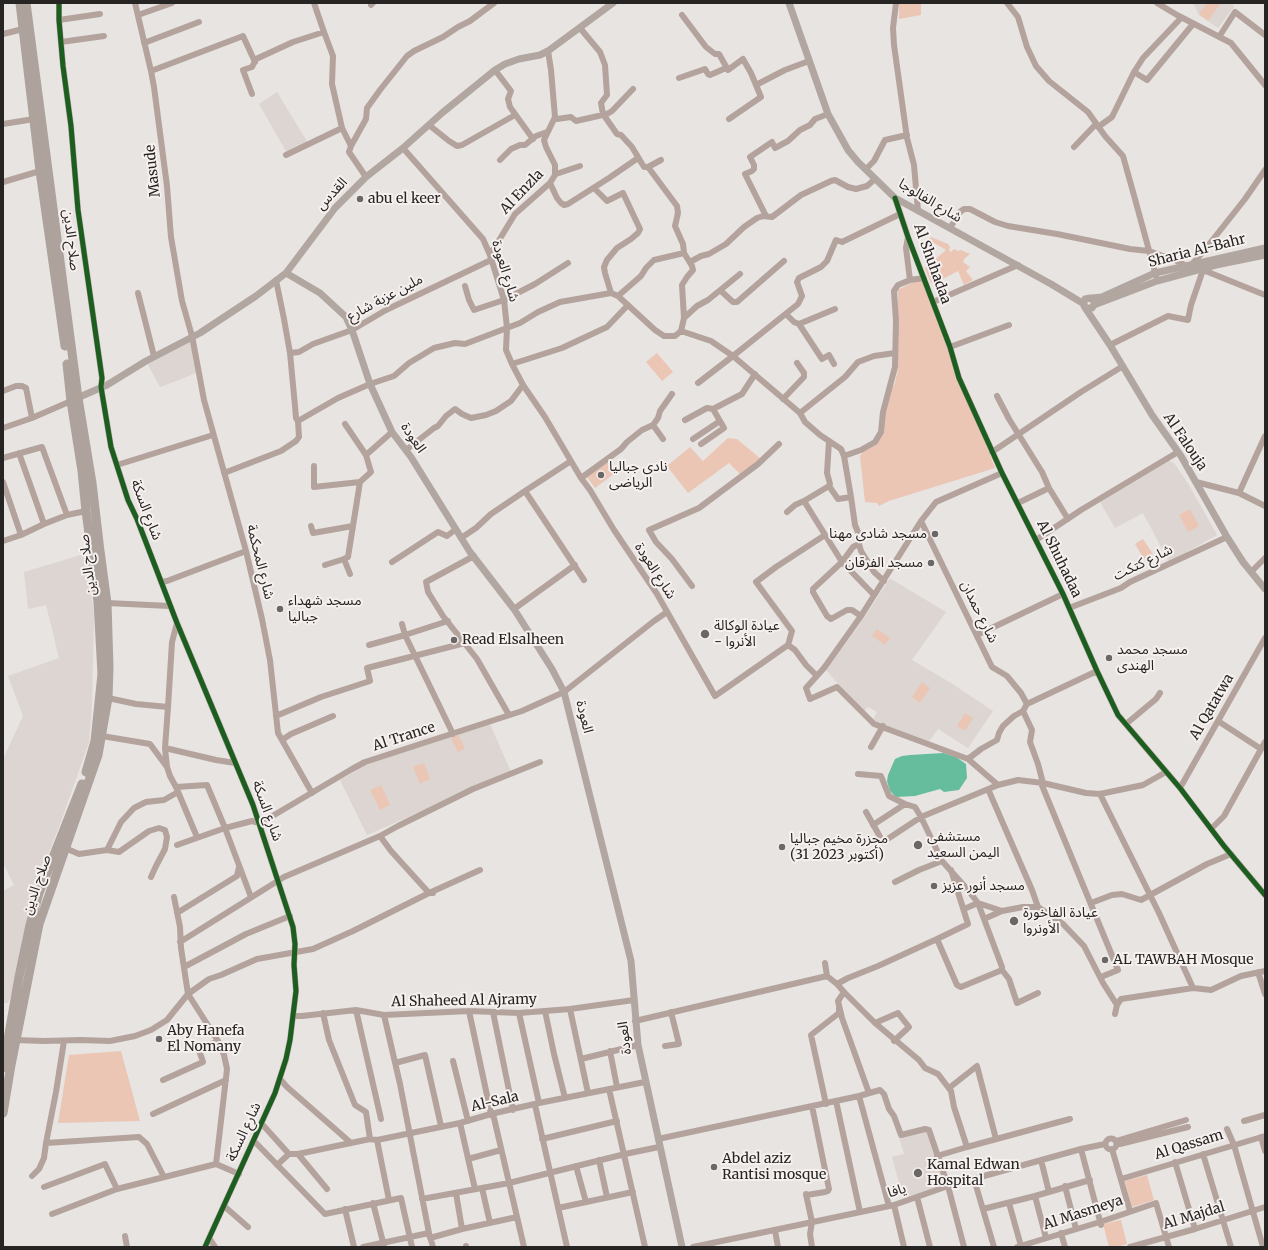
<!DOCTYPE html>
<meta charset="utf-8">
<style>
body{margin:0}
#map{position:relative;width:1268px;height:1250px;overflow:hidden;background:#e7e4e2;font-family:Merriweather,serif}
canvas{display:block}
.frame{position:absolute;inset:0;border:4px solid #272524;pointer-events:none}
</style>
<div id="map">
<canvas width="1268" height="1250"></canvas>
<div class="frame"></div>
</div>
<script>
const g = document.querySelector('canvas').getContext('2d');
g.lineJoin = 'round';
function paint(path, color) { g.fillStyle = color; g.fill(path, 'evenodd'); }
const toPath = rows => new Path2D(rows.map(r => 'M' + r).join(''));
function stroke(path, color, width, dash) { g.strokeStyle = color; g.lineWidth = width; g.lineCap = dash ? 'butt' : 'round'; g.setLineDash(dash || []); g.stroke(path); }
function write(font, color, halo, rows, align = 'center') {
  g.font = font + ' Merriweather,"Noto Sans Arabic",serif'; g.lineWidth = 4; g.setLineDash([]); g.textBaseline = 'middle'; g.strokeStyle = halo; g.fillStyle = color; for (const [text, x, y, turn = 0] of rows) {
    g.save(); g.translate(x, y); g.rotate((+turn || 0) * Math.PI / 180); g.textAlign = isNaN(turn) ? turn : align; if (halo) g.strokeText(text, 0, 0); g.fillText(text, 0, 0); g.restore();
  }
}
paint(toPath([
 [1193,3,1232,3,1234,7,1218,28,1199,15],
 [277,92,308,143,287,153,259,104],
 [190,338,200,371,179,380,160,387,146,361],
 [1167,460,1174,463,1189,485,1217,535,1169,562,1143,513,1115,528,1100,502],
 [84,554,87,562,94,614,92,706,89,742,63,816,34,892,13,991,8,1003,3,1003,3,891,14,885,3,863,3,759,23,716,8,676,59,658,46,605,28,609,24,572],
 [891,579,946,612,912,660,951,683,993,711,968,748,938,729,929,741,872,721,877,712,868,707,863,712,826,670,857,628,889,580],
 [490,724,511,772,367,835,340,780,367,764],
 [928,1131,945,1187,904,1201,892,1157,904,1154,899,1137]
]), '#ddd5d1');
paint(toPath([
 [899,3,921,3,921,15,899,19],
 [1207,3,1221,3,1208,21,1199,14],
 [931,237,948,244,950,247,949,250,951,252,954,249,958,251,961,250,970,254,965,258,963,262,970,267,966,271,973,280,964,285,958,271,941,280,931,283,925,268,946,250,929,240],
 [922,280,995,468,889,501,879,506,877,503,865,502,860,456,865,449,875,444,886,410,890,392,895,383,898,369,898,290,911,283],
 [657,353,673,372,662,381,646,362],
 [728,438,737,439,761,459,740,474,729,463,688,493,667,466,690,447,703,461],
 [607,461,615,473,595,488,587,477],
 [1190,509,1199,526,1188,532,1179,515],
 [1143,539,1153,554,1144,559,1135,544],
 [877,629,890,638,885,645,872,636],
 [922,682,930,688,920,703,912,697],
 [965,713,973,718,965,731,957,726],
 [458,735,465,748,458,752,451,738],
 [424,763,430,779,420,784,413,767],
 [381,785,390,805,380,810,370,790],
 [121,1051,140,1121,58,1123,69,1055],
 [1147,1175,1154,1200,1132,1207,1125,1181],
 [1121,1220,1127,1244,1117,1247,1109,1247,1103,1224]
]), '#ebc6b5');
paint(toPath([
 [943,753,956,757,966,764,967,778,959,790,944,792,940,789,915,796,896,797,890,791,887,781,888,775,895,759,902,756,910,755]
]), '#65bd9e');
stroke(toPath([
 [59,3,59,20,63,66,71,126,78,210,102,378,101,387,111,447,128,500,137,519,177,623,253,805,293,927,295,944,294,965,296,991,290,1040,286,1059,275,1093,205,1247],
 [135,3,151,71,154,87,167,186,171,237,182,301,192,336,204,400,246,551,262,619,270,660,278,733,312,793],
 [314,3,324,32,333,56,332,84,342,128,351,146,349,152,366,177],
 [896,3,893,28,894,45,907,138,914,165,918,211],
 [1007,3,1018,17,1027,47,1036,66,1049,81,1088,112,1105,136,1123,156,1135,199,1156,276],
 [1157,3,1177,15,1231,43,1265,85],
 [371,5,373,3],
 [138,15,172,3],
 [682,15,706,47,715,54,719,54,728,70,743,59,751,73,756,85],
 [59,20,100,14],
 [580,28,600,52,605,65,607,95,601,103,603,114,617,134,621,135,632,147,644,167,648,167,661,160],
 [3,34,23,29],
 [1219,37,1235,12,1265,35],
 [61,42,104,36],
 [144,43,199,22],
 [495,70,511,91,508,99,510,107,533,139],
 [151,71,243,36,255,62],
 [1134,72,1143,58,1181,18],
 [679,78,705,69,708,74,710,75,726,68],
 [252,94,243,70,252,67,256,59,293,42,324,32],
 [555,117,557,119,571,117,576,121,607,114,612,111,633,89],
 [729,119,761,97,756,85,785,70,809,61],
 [3,124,34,119],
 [429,125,449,141,457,146,462,145,515,115],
 [1098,127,1112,117,1134,72,1147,80,1193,24],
 [351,146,366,119,367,108,380,90,407,56,414,51,443,37,458,27,470,21,494,3],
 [1074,147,1096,124],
 [403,148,483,239,490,255,504,300,507,328,506,350,512,364,523,385,545,417,581,478,590,490,614,530,657,594,715,696,788,645,795,650,806,665,817,676],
 [286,155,342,128],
 [500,160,511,149,520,145,525,145,536,136,547,132],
 [866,169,874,161,885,140,907,135],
 [556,174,580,166],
 [3,182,40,171],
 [550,183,557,198,561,203,564,205,568,204,609,178,638,158],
 [594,188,607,201,623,193,640,229,638,233,631,239,617,248,607,260,604,267,605,273,611,293],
 [895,198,908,237,950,347,959,378,1002,473,1063,594,1097,671,1118,715,1180,788,1224,846,1265,895],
 [766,216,745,174,752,171,754,169,754,165,750,157,772,142,775,148,788,141,800,130,810,125,815,119,828,114],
 [950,228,960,212,964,209,970,209,995,222,1008,226,1057,234,1130,249,1149,251,1177,261,1188,267],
 [908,237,906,248,910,280],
 [490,255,515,214,550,183,555,175,555,165,546,147,544,140,555,117,551,70,548,51],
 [690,262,701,256,709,254,726,244,744,227,757,218,763,216,772,217,801,195,831,181,835,180,848,187,856,189,867,186,875,179],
 [1192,264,1203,252,1245,199,1265,170],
 [1203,268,1203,270,1265,295],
 [276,280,284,319,290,353,295,406,296,418,298,421,338,398,370,384,394,376,409,363,434,348,455,343,465,344,520,323,538,312,560,302,611,293,618,296,655,330,664,336,675,336,681,331,684,318,682,285,687,277,693,270,692,266,684,253,683,244,675,226,678,213,677,206,648,167],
 [465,286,469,300,474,310,504,300,535,284,568,263],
 [721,291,733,302,737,302,784,261],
 [138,293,154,356],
 [618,296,641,276,646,268,654,260,684,253],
 [933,302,1018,265],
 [786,314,794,322,799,324,835,309],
 [684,318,697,306,708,300,740,274],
 [799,324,822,359,829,355,834,364],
 [681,331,711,341,733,356,800,413,805,422,820,435,841,449,844,456,861,450,875,442,881,432,883,412,895,367,896,321,894,291,898,285,910,280,924,278],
 [1110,345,1168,316,1188,320,1191,305,1203,270],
 [950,347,1009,325],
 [290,353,299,352,313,344,352,330,386,310,491,260],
 [512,364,562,348,607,327,628,305],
 [698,383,733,356,798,304,802,296,797,282,799,278,821,267,827,261,836,240,842,242,900,214],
 [3,391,16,386,22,386,26,388,32,418],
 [997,396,1009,419,1042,472,1049,488,1018,503],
 [783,399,804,377,804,373,797,363],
 [800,413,845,377,858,362,874,356,895,353],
 [685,420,707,408,713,409,742,394,755,374],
 [345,424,366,455,371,472,360,482,348,557,344,559,350,574],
 [653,425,663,439],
 [3,428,32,418,71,401],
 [693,439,720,421],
 [829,441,827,473,830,484,829,486,838,499,851,497,855,525,860,537,859,544,861,551,874,572,884,581],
 [701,444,724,428,713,409],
 [406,450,434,428,438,426,446,416,455,409,462,414,471,418,486,415,496,411,511,401,523,385],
 [992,452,1081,392,1123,366],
 [19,453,44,524],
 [366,455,392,432],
 [844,456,851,497],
 [3,458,42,447,67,515],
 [117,465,213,435],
 [314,466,314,487,360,482],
 [224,473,281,451,296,441,299,437,298,421],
 [581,478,621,449,627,442,642,430,653,425,658,418,660,411,672,394],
 [3,482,21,535,3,541],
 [1196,482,1239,493,1265,506],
 [829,486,804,501,842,562,874,595],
 [1049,488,1068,519],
 [525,491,584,580],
 [1239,493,1265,436],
 [787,512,795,505,804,501],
 [921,521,992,667,1007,676,1021,693,1027,704],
 [311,526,313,533,353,526],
 [21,535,44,524,67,515,86,511],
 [461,538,476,528,491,514,525,491,571,461],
 [1036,540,1081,510,1178,452],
 [859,544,853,547,842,562,813,589,813,592,827,616,831,619,847,610,852,610,861,616],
 [474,556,426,582,428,592,443,616,477,659,509,715],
 [392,562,438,532,447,536,456,529],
 [325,565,344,559],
 [1251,572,1265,558],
 [161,582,167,581,246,551],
 [692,586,672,559,656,542,649,530,699,508,758,464,779,444],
 [107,603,170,606],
 [1069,608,1121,588,1130,582,1227,537],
 [514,609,575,565],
 [402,624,405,635,453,734],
 [977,635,1063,594],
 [369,645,405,635,448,621],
 [788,645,792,631,756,582,776,567,825,535],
 [108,698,136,704,168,707,165,748],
 [168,707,172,642,177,623],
 [1023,711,1032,730,1030,742,1038,764,1043,783],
 [276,716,321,697,370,681,367,668,465,643],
 [1218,721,1261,749],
 [1126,724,1156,699,1160,693],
 [102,736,150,744,167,767,165,748,216,760,235,763],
 [282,740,291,734,333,716],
 [871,747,883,726],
 [968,759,981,749,997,740,999,733,1003,726,1014,716,1023,711,1027,704,1097,671],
 [167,767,170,776,176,787,197,837],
 [858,774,881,776,889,796,905,804,915,807,921,817,942,861,968,890,978,903,1002,911,1023,907,1038,907,1063,924,1084,946,1103,983,1117,1005],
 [1041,783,1118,970,1101,977],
 [998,785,968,759,874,724,837,687,810,699,806,688,824,668,861,616,921,521,936,502,1002,473],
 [176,787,207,785,225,828,251,897],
 [1180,788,1265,638],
 [988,789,1032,890,1038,907],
 [1100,794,1159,913,1193,988],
 [866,812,883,842,921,817,998,785,1018,780,1043,783,1086,793,1100,794,1143,785,1166,772],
 [873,825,905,804],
 [1211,829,1224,816,1265,742],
 [380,836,391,851,429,893,433,893],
 [177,845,225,828,252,821,259,823,264,821,352,769,365,762,522,711,564,692,654,621,667,612],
 [65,848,79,854,107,850,119,852,149,831,159,828,165,830,167,837,165,849,156,866,151,877],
 [107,850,121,822,134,808,146,802,164,800,178,792],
 [895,882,919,870,942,861],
 [174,897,180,927,181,948,188,994,218,1041,224,1055,227,1069,216,1164],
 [1091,903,1112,895,1122,894,1141,900,1207,864,1231,854],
 [177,913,237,876,239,867],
 [984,919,1002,911],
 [937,939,957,985,961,987,1002,970,1002,967,978,903,964,909],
 [180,942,284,877,380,836,398,826,473,789,540,762],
 [825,963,827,976],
 [184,967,246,934,290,916],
 [1002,970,1009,979,1017,1003,1038,993],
 [1258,972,1265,994],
 [837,984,844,992,838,1001,842,1018,869,1093],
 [844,992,875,1023,898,1013,909,1027,894,1041],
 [570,1009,588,1093],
 [356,1010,381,1119],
 [469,1011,491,1114,494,1118,524,1247],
 [545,1011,554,1054,565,1098],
 [493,1012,513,1110],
 [323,1013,329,1040,355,1105,366,1112,370,1139],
 [519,1013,539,1103],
 [1115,1014,1117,1005,1121,999,1193,988,1211,990,1241,976,1265,971],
 [384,1015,400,1084,429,1233,433,1247],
 [294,1016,302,1016,356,1010,384,1015,469,1011,519,1013,570,1009,634,1000],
 [635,1021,827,976,837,984,848,978,878,966,937,939,968,924,951,870],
 [875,1023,919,1060,925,1068,938,1074,951,1091,954,1107,967,1147],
 [15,1040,44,1041,81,1040,110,1041,135,1036,151,1030,167,1020,188,994,209,979,221,975,257,959,313,949,353,931,429,893,480,870],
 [64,1041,56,1092,46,1143,139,1137,147,1144,164,1177],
 [665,1046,679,1044,671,1012],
 [610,1051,617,1087],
 [581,1059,638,1045],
 [453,1061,468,1121],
 [395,1063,425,1055,441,1126],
 [280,1079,287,1087,351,1143],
 [163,1080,203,1062,199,1050,218,1041],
 [949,1088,977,1066,996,1139],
 [609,1089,645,1247],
 [859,1096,889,1206],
 [836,1101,860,1212],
 [826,1104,811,1035,839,1013,839,1008],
 [535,1105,567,1247],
 [153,1114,226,1080],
 [1244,1121,1265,1115],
 [460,1123,475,1189],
 [262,1124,289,1154],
 [1227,1129,1234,1145,1263,1247],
 [1261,1137,1265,1151],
 '1105.5 1144a5.5 5.5 0 1 1 11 0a5.5 5.5 0 1 1-11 0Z',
 [542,1139,617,1121],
 [658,1139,859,1096,880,1090,884,1094,889,1109,894,1116,901,1135,925,1129,929,1130,948,1186,964,1247],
 [377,1140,389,1200],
 [254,1141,325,1214,401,1198,412,1247],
 [1116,1141,1186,1120],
 [1120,1144,1188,1127],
 [1081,1149,1101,1225],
 [1112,1149,1130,1211],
 [298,1154,327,1189],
 [1203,1154,1231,1247],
 [937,1156,967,1147,1070,1119],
 [468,1159,501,1150],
 [599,1160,607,1197],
 [1041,1160,1049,1192],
 [1175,1162,1195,1229],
 [277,1165,289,1154,298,1154,370,1139,377,1140,460,1123,491,1114,539,1103,645,1082],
 [576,1166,586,1202],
 [32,1176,39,1169,44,1158,46,1143],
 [974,1179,994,1247],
 [1121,1179,1265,1136],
 [1065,1186,1076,1229],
 [44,1187,105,1164,117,1189],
 [482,1188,490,1223],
 [456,1193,462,1229],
 [806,1194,812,1222,810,1234,812,1247],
 [807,1195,825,1192,828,1191,829,1189,812,1106],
 [1035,1196,1046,1238],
 [917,1197,930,1247],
 [422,1199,509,1183,625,1154,659,1147],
 [373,1203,384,1246],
 [1009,1203,1021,1246],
 [894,1205,904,1247],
 [224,1206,248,1227],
 [558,1208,633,1192],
 [345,1209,354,1247],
 [983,1209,1035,1196,1090,1180],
 [52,1214,117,1189,216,1164,239,1174],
 [775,1230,778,1247],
 [1061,1233,1065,1247],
 [125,1236,127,1247],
 [209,1238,215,1247],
 [430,1238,462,1229,517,1217],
 [466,1246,466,1247],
 [363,1247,429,1233],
 [693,1247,894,1205,948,1186,1081,1149,1105,1144],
 [1017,1247,1100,1222,1156,1203,1169,1247],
 [1130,1247,1195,1229,1265,1207]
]), '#b3a39c', 6);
stroke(toPath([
 [789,3,828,114,848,150,858,162,895,198,1051,284,1084,304],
 [286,273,320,293,346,317,352,330,370,384,392,432,411,457,470,552,514,609,552,669,564,692,631,961,638,1045,682,1247],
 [1092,298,1102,297,1155,273,1265,248],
 [1094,305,1157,281,1216,265,1265,255],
 [1087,308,1092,308,1094,305,1094,301,1090,298,1085,299,1084,302,1084,306,1110,345,1152,415,1181,456,1227,537,1243,562,1265,589],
 [75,399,107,385,146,361,200,333,256,296,286,273,335,208,366,177,403,148,442,113,495,70,505,64,519,59,540,55,548,51,613,3]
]), '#b2a6a1', 7);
stroke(toPath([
 [20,3,40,171,65,346],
 [67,364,71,401,82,471,86,511,98,602,102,674,95,741,86,772],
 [3,1068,19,977,30,925,39,893,82,784],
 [3,1113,11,1065,39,924,98,755,108,698,109,668,107,603,100,551,92,483,78,398,26,3]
]), '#ada29c', 9);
stroke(toPath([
 [59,3,59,20,63,66,71,126,78,210,102,378,101,387,111,447,128,500,137,519,177,623,253,805,293,927,295,944,294,965,296,991,290,1040,286,1059,275,1093,205,1247],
 [895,198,908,237,950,347,959,378,1002,473,1063,594,1097,671,1118,715,1180,788,1224,846,1265,895]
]), '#1b5e20', 5);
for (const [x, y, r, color] of [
 [360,199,4,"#6a6866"],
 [601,475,4,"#6a6866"],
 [935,534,4,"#6a6866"],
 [931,563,4,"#6a6866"],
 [280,609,4,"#6a6866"],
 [705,634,5,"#6a6866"],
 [454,640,4,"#6a6866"],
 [1109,658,4,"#6a6866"],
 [918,845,5,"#6a6866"],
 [782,847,4,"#6a6866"],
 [934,886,4,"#6a6866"],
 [1014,921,5,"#6a6866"],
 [1105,960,4,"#6a6866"],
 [159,1039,4,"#6a6866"],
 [714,1167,4,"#6a6866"],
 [918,1173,5,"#6a6866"]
]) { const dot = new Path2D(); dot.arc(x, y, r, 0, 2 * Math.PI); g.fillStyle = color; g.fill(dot); stroke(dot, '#f6f0ee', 1.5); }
write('14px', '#272524', '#f6f0ee', [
 ["Masude",153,171,-96],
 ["Al Enzla",522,192,-46],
 ["القدس",332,194,-47],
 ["شارع الفالوجا",930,201,31],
 ["صلاح الدين",71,240,83],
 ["Sharia Al-Bahr",1197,251,-14],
 ["Al Shuhadaa",932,264,70],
 ["شارع العودة",505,271,73],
 ["ملين عزبة شارع",385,298,-28],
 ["العودة",413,438,56],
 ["Al Falouja",1185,442,56],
 ["شارع السكة",146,510,69],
 ["Al Shuhadaa",1059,559,64],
 ["شارع المحكمة",260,562,76],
 ["شارع كتكت",1143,563,-26],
 ["صلاح الدين",88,565,-97],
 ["شارع العودة",655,571,57],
 ["شارع حمدان",979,612,64],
 ["Al Qatatwa",1212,707,-60],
 ["العودة",584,717,76],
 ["Al Trance",404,737,-18],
 ["شارع السكة",267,811,70],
 ["صلاح الدين",37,885,-71],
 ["Al Shaheed Al Ajramy",464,1001,-1],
 ["العودة",625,1038,-97],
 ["Al-Sala",495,1102,-13],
 ["شارع السكة",244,1132,-65],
 ["Al Qassam",1189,1145,-17],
 ["يافا",897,1191,-17],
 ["Al Masmeya",1083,1213,-18],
 ["Al Majdal",1194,1216,-17]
]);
write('14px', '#272524', '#f6f0ee', [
 ["abu el keer",368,199],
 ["نادى جباليا",609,467],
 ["الرياضى",609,483],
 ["مسجد شادى مهنا",927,534,"right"],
 ["مسجد الفرقان",923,563,"right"],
 ["مسجد شهداء",288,601],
 ["جباليا",288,617],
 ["عيادة الوكالة",714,626],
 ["- الأنروا",714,642],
 ["Read Elsalheen",462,640],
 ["مسجد محمد",1117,650],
 ["الهندى",1117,666],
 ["مستشفى",927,837],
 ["اليمن السعيد",927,853],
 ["مجزرة مخيم جباليا",790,839],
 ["(31 أكتوبر 2023)",790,855],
 ["مسجد أنور عزيز",942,886],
 ["عيادة الفاخورة",1023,913],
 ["الأونروا",1023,929],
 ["AL TAWBAH Mosque",1113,960],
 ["Aby Hanefa",167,1031],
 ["El Nomany",167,1047],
 ["Abdel aziz",722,1159],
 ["Rantisi mosque",722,1175],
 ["Kamal Edwan",927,1165],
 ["Hospital",927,1181]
], 'left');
</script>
